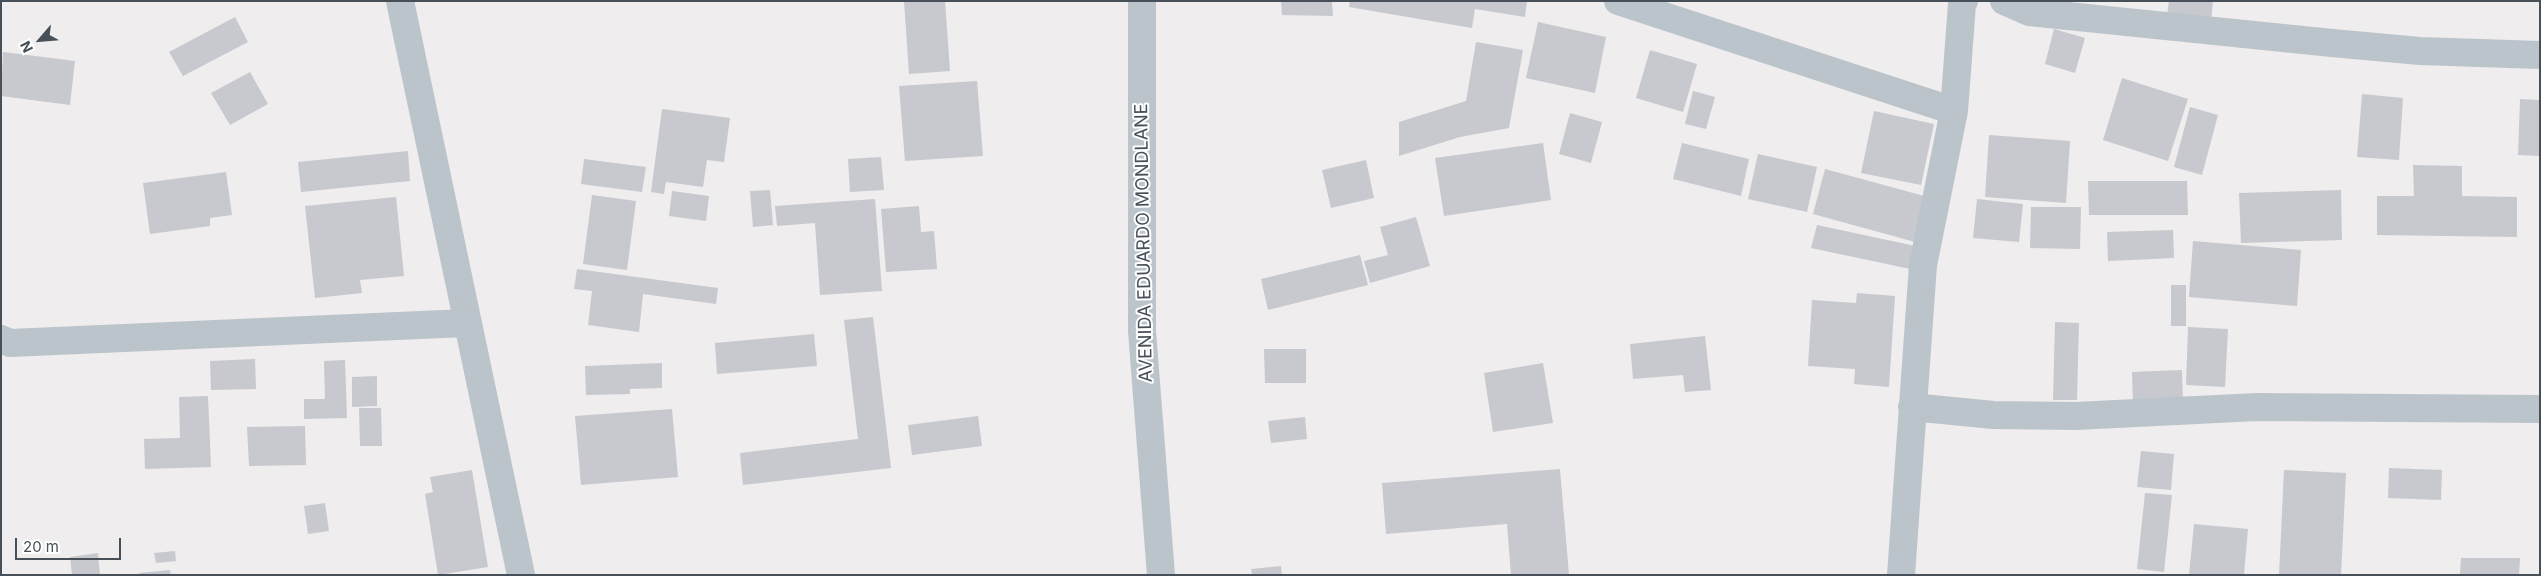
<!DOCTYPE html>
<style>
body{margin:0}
#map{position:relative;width:2541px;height:576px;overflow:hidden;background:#efeded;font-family:Inter,sans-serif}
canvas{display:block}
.frame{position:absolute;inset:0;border:2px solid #474f58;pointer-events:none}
.north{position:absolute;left:15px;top:15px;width:50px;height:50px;-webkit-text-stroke:4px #fff;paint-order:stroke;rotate:243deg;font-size:14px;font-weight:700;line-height:20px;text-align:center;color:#474f58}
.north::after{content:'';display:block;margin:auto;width:18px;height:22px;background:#474f58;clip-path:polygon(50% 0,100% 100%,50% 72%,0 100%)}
.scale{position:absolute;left:15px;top:538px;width:106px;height:22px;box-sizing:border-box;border:2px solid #474f58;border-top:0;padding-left:6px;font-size:15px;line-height:18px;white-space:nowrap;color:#474f58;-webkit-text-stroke:4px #fff;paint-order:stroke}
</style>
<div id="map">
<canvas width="2541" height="576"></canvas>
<div class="frame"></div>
<div class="north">N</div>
<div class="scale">20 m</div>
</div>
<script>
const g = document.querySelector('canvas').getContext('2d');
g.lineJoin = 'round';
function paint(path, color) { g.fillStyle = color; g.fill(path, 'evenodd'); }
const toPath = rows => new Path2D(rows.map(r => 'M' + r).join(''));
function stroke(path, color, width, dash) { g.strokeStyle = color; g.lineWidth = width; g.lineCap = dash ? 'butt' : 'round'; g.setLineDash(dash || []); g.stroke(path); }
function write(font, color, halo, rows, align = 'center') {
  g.font = font + ' Inter,sans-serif'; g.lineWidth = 4; g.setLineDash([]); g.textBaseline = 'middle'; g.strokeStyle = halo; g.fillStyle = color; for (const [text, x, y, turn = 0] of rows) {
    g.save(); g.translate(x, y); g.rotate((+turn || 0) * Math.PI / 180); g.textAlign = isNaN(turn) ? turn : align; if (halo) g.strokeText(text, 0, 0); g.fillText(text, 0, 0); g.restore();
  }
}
paint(toPath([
 [904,1,945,1,950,71,909,74],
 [1281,1,1332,1,1333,16,1282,15],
 [1350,1,1527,1,1525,17,1475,9,1472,28,1349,7],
 [2169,1,2213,1,2211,22,2167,15],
 [235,17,248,42,183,76,169,52],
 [1538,22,1606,37,1595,93,1526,78],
 [2054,29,2085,38,2075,73,2045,64],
 [1476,42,1523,50,1509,128,1460,137,1399,156,1399,122,1466,101],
 [1650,50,1697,64,1683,112,1636,98],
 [3,52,75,61,70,105,1,96],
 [250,72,268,104,230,125,211,93],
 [2122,78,2188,99,2168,161,2103,140],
 [977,81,983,156,905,161,899,86],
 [1693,91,1715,97,1706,129,1685,124],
 [2362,94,2403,98,2399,160,2357,157],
 [2520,99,2540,100,2540,156,2518,155],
 [2190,107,2218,115,2202,175,2174,167],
 [662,109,730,118,724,162,707,160,703,187,666,182,664,194,651,192],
 [1874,111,1934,124,1921,185,1861,173],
 [1570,113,1602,122,1591,163,1559,154],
 [1989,135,2070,141,2066,203,1985,197],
 [1543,143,1551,200,1444,216,1435,158],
 [1682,143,1749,159,1741,196,1673,179],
 [408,151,410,181,301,192,298,162],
 [1758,154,1817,167,1807,212,1748,199],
 [881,157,884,190,850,192,848,159],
 [584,159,646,167,642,192,581,184],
 [1366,160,1374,198,1331,208,1322,170],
 [2413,165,2462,166,2462,196,2517,197,2517,237,2377,235,2377,196,2414,196],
 [1825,169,1928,197,1915,242,1813,214],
 [226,172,232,215,210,218,210,226,150,234,143,183],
 [2088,181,2187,181,2188,215,2089,215],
 [770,190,773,225,753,227,750,191],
 [2341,190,2342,240,2241,243,2239,193],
 [672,191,709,196,706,221,669,216],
 [592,195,636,201,627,270,583,264],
 [396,197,404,276,360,280,362,293,315,298,305,206],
 [875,199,882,291,820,295,815,223,777,226,775,206],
 [1977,199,2023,204,2019,242,1973,238],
 [919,206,921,232,934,231,937,269,886,272,881,209],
 [2031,207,2081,207,2080,249,2030,248],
 [1416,217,1430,266,1370,283,1364,261,1388,255,1380,227],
 [1817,225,1920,247,1915,270,1811,248],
 [2173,230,2174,258,2108,261,2107,232],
 [2193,241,2301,250,2297,306,2189,297],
 [1360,255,1368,285,1268,310,1261,279],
 [577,269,718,288,716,304,643,294,639,332,588,325,592,291,574,289],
 [2171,285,2186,285,2186,326,2171,326],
 [1857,293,1895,296,1889,387,1854,384,1855,369,1808,366,1812,300,1856,303],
 [873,317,891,468,743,485,740,453,858,439,844,320],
 [2055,322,2079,323,2077,400,2053,400],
 [2188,327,2228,329,2225,387,2186,385],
 [814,334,817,366,717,374,715,343],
 [1705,336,1711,390,1685,392,1683,375,1633,379,1630,344],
 [1264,349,1306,349,1306,383,1265,383],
 [255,359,256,389,211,390,210,361],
 [345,360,347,418,304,419,304,399,325,399,324,361],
 [662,363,662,388,630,389,630,394,586,395,585,366],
 [1543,363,1553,423,1493,432,1484,373],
 [2182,370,2183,403,2133,404,2132,372],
 [377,376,377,406,352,407,352,377],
 [208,396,211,467,145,469,144,439,180,438,179,397],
 [359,408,381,408,382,446,360,446],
 [672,409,678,477,581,485,575,416],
 [978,416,982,446,912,455,908,425],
 [1305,417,1307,439,1271,443,1268,421],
 [305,426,306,465,249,466,247,427],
 [2141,451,2174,454,2171,490,2137,487],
 [2389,468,2442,470,2441,500,2388,498],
 [1560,469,1569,575,1511,575,1507,524,1386,534,1382,483],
 [472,470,488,567,438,575,425,494,433,492,430,477],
 [2284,470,2346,473,2341,575,2279,575],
 [2145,493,2172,495,2164,572,2137,569],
 [325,503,329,531,308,534,304,506],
 [2194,524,2248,529,2244,575,2189,575],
 [175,551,176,561,156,563,154,553],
 [98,553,100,575,72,575,70,557],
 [2461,558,2520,558,2519,575,2460,575],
 [1281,566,1282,575,1252,575,1251,569],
 [170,570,171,575,140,575,139,573]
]), '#c7c9cf');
stroke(toPath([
 [400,1,521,575],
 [1142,1,1142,331,1161,575],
 [1618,1,1954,111],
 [2004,1,2029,12,2332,43,2420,51,2540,55],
 [1,339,10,343,466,323],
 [1912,407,1993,415,2076,416,2257,407,2540,409],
 [1901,575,1923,265,1954,111,1962,4,1964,1]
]), '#bcc4cb', 28);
write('18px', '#474f58', '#fff', [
 ["AVENIDA EDUARDO MONDLANE",1144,243,-91]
]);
</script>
